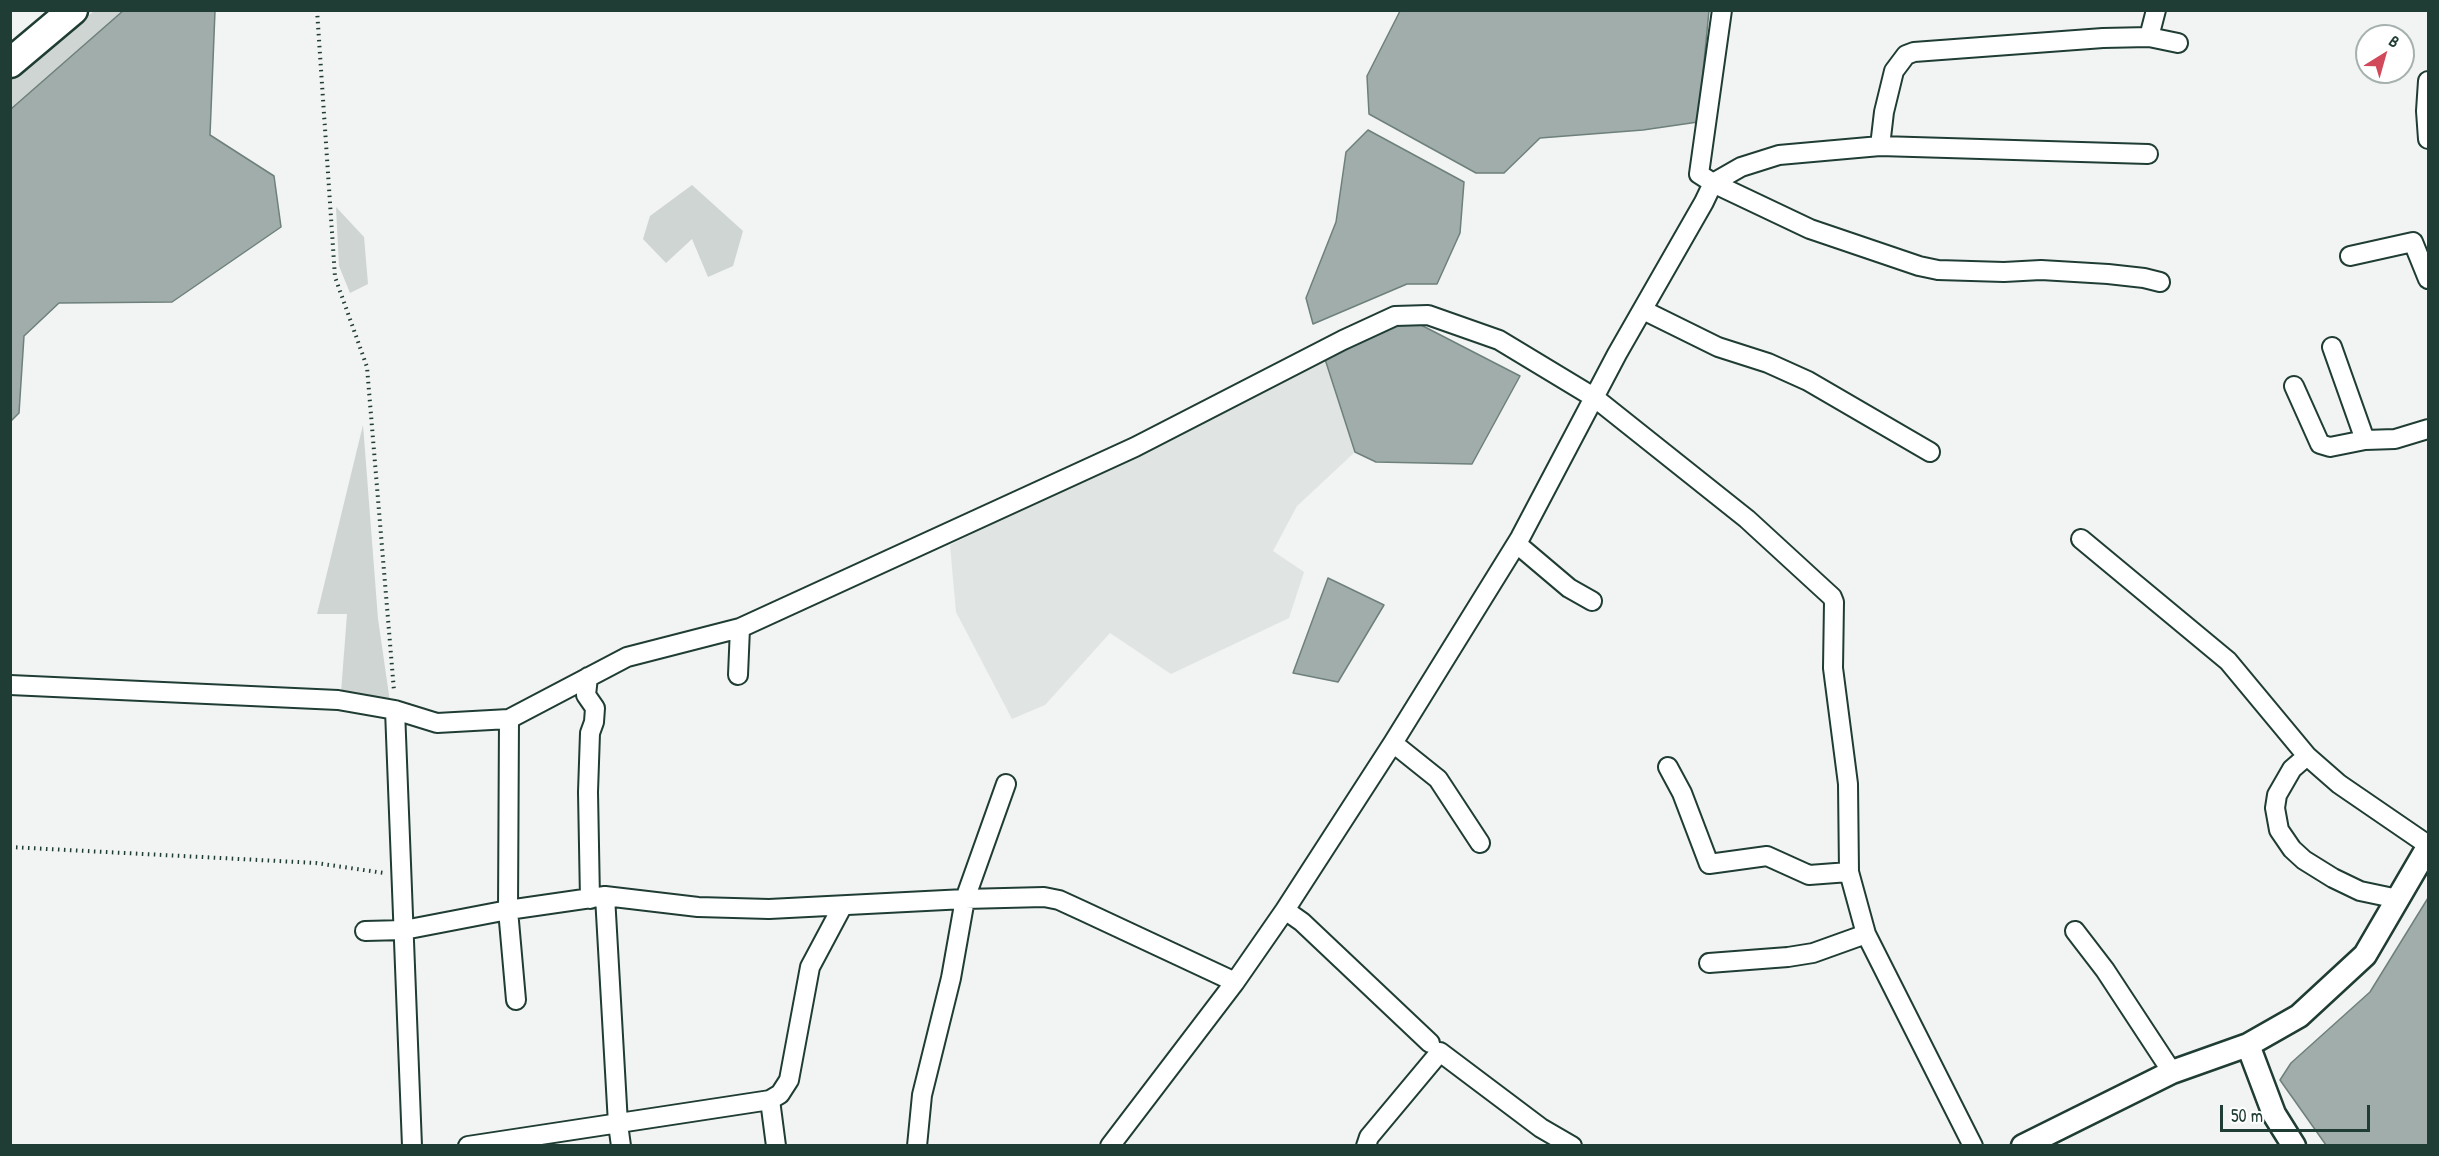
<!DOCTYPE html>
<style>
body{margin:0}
#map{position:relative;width:2439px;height:1156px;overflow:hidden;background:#f2f3f3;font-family:"Patrick Hand",sans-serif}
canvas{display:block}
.frame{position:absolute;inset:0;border:12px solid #1f3d34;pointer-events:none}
.north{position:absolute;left:2355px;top:24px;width:60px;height:60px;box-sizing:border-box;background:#fff;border:2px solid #a5b1ae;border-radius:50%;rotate:37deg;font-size:16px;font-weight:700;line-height:24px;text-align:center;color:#1f3d34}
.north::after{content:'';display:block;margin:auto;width:21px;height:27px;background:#d1495b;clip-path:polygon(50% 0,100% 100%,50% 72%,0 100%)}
.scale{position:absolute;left:2220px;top:1105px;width:150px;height:27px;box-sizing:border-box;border:3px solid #1f3d34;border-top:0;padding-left:8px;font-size:18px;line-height:21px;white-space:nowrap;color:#1f3d34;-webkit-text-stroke:4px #fff;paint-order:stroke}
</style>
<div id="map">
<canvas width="2439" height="1156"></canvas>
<div class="frame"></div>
<div class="north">B</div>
<div class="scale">50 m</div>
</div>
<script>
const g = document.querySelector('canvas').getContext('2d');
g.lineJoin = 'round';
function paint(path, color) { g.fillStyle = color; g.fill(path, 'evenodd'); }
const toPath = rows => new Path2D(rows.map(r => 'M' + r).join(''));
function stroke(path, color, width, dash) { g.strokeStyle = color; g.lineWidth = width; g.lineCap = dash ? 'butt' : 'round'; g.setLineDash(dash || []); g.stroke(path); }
paint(toPath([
 [1324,356,1355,452,1297,506,1273,551,1304,572,1289,618,1171,674,1110,633,1045,705,1012,719,956,612,950,545]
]), '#e0e4e3');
paint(toPath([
 [94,11,124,11,11,109,10,80],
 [692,185,743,231,733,266,708,277,692,239,666,263,643,239,650,216],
 [336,207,364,237,368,284,350,293,339,266],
 [363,425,378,619,390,702,341,693,347,614,317,614]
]), '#ced5d3');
const water = toPath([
 [124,10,215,11,210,135,274,176,281,227,172,302,59,303,24,336,19,413,11,421,11,109,124,10],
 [1400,11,1709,11,1698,122,1643,130,1540,138,1504,173,1476,173,1369,114,1367,76,1400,11],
 [1368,130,1464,182,1460,233,1437,284,1407,284,1313,324,1306,298,1336,222,1346,152,1368,130],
 [1387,323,1421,325,1520,376,1472,464,1376,462,1355,452,1324,356,1387,323],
 [1328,578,1384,605,1338,682,1293,673,1328,578],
 [2428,898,2428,1145,2326,1145,2280,1080,2291,1063,2370,992,2428,898]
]);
paint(water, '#a1adaa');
stroke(water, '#6d807b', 1.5);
const minor = toPath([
 [1722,10,1699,174,1713,183,1810,229,1919,266,1938,270,2004,272,2041,270,2108,274,2144,278,2160,282],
 [2149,37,2156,10],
 [2428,81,2426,111,2428,139],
 [1880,146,2148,154],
 [2350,256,2413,242,2428,279],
 [1643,310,1718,347,1768,363,1808,381,1930,452],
 [2332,347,2365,440,2395,439,2428,429],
 [2294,386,2320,444,2330,447,2365,440],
 [2081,539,2228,661,2307,756,2339,784,2428,845],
 [1517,544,1569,588,1592,601],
 [738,675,740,628],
 [588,677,586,695,595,708,594,722,590,733,588,792,590,899],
 [10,685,338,700,395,710,437,723,509,719,627,657,740,628,1135,447,1343,340,1395,316,1428,315,1499,340,1595,398,1747,519,1832,597,1834,602,1833,668,1848,784,1849,872,1866,934,1973,1146],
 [395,710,412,1146],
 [509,719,508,910,516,1000],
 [1393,743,1438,779,1480,843],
 [2307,756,2292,769,2277,795,2275,808,2279,830,2292,849,2304,860,2333,878,2360,891,2398,899],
 [1668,767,1682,793,1709,864,1767,856,1809,875,1849,872],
 [605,896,618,1124,621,1146],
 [1285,910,1302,922,1430,1043],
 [365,931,404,930,508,910,605,896,698,907,769,909,965,899,1044,897,1059,900,1083,911,1235,982],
 [2075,931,2105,970,2172,1072],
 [1709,963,1788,957,1813,953,1866,934],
 [770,1100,776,1146],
 [468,1146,770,1100,780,1094,789,1080,810,967,842,907],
 [917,1146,922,1095,951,978,965,899,1006,784],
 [1110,1146,1235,982,1285,910,1393,743,1520,538,1617,354,1704,202,1713,183,1741,167,1779,155,1880,146,1884,112,1894,71,1906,55,1914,52,2103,38,2149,37,2178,43],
 [1366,1146,1369,1137,1440,1052,1541,1128,1572,1146]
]);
const tertiary = toPath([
 [2023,1146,2172,1072,2248,1045],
 [2294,1146,2274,1114,2248,1045,2299,1016,2365,955,2428,847]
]);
const primary = toPath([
 [10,63,73,10]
]);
stroke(minor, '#1f3d34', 22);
stroke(tertiary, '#1f3d34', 27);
stroke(primary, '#1f3d34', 33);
stroke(toPath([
 [317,10,335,277,367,367,394,691],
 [10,847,316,863,384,873]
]), '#1f3d34', 4, [1.5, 4.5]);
stroke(minor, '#fff', 18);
stroke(tertiary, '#fff', 22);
stroke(primary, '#fff', 28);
</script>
